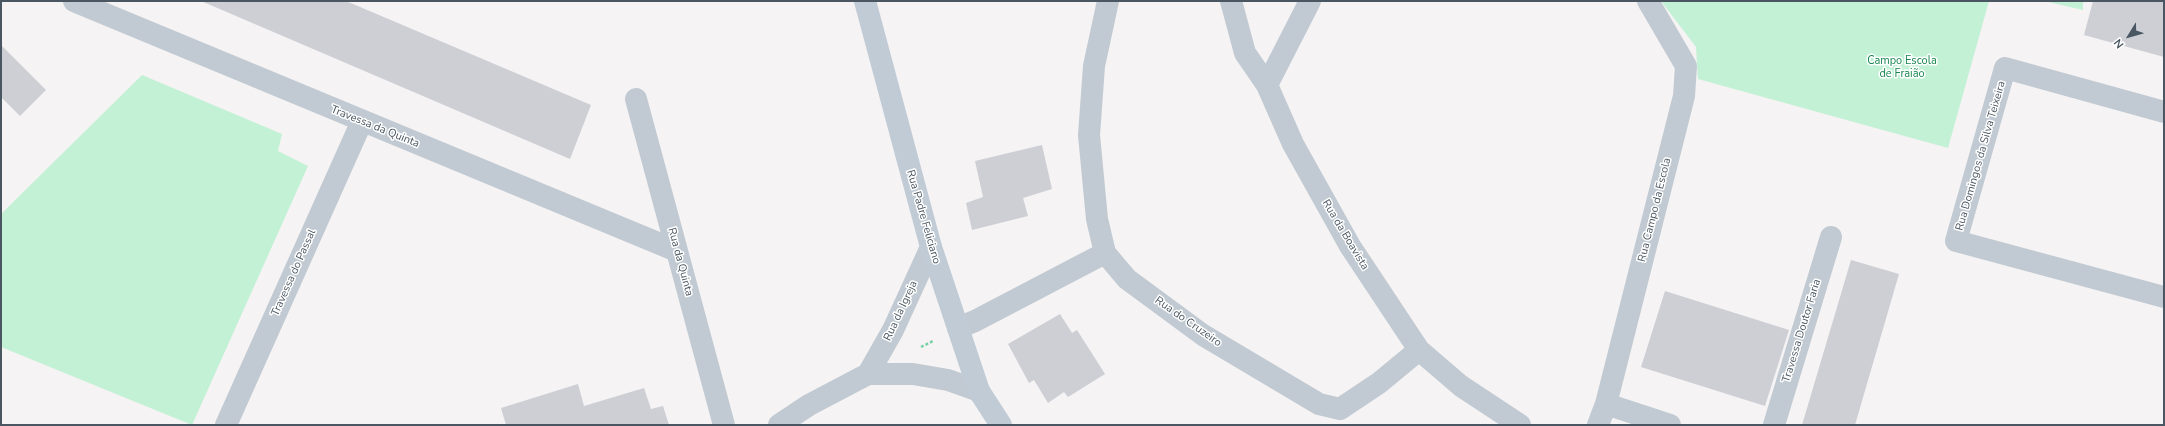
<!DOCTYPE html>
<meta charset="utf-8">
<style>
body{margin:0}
#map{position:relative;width:2165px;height:426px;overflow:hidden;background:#f5f3f3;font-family:"Nunito Sans",sans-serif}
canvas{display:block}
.frame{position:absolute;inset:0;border:2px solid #4a5661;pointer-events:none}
.north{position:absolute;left:2109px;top:16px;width:40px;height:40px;-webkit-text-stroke:3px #fff;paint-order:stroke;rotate:233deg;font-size:11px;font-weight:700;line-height:16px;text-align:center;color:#4a5661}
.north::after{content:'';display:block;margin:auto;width:14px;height:18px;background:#4a5661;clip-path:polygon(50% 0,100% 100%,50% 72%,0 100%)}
</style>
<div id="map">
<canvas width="2165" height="426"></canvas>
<div class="frame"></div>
<div class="north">N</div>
</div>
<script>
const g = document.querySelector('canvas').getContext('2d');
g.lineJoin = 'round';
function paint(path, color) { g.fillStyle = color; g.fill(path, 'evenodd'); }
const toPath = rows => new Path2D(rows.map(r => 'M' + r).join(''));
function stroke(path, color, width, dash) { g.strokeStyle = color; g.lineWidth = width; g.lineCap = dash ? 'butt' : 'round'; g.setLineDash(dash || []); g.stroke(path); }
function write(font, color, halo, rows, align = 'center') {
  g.font = font + ' "Nunito Sans",sans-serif'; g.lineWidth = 3; g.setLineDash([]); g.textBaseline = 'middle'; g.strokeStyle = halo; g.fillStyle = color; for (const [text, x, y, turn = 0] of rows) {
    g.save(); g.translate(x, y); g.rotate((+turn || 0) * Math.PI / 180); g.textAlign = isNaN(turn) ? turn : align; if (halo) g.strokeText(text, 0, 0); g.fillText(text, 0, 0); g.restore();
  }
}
paint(toPath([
 [1661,1,1989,1,1948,148,1698,79,1696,47],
 [2044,1,2083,1,2083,10],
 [142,75,282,134,278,151,308,166,192,425,1,347,1,214]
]), '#c3f1d5');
paint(toPath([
 [201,1,346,1,591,105,570,159],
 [2093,1,2164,1,2164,57,2084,35],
 [1,45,46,90,20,116,1,97],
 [1042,145,1052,189,1023,198,1028,216,972,230,966,203,983,197,975,161],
 [1851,260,1899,274,1855,425,1802,425],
 [1665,291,1789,330,1765,406,1641,367],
 [1060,314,1072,333,1077,330,1105,374,1068,397,1064,392,1048,403,1034,380,1029,383,1008,344],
 [578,384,584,406,644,388,651,409,663,406,669,425,506,425,501,408]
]), '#cdcfd5');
stroke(toPath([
 [921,347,933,341]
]), '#7ad0a6', 2.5, [3, 2]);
stroke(toPath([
 [74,1,677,251],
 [1108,1,1094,66,1089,135,1097,219,1105,253,1127,279,1203,335,1319,404,1340,409,1379,383,1419,350],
 [1231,1,1245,53,1267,85,1293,144,1350,246,1419,350,1461,386,1520,425],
 [1267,85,1310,1],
 [636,99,724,425],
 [2164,112,2005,68,1956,241,2164,297],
 [958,328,975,321,1105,253],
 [868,374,893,330,931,247],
 [1606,404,1670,425],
 [226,425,362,121],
 [779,425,809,405,868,374,913,374,948,380,979,391],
 [1598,425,1606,404,1684,96,1686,66,1648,1],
 [1774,425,1831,237]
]), '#c1cad2', 22);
stroke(toPath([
 [865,1,931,247,979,391,1001,425]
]), '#c1cbd6', 22);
write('11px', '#17864f', '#fff', [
 ["Campo Escola",1902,61],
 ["de Fraião",1902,74]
]);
write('11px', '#4a5661', '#fff', [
 ["Travessa da Quinta",375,127,22],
 ["Rua Domingos da Silva Teixeira",1981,156,-74],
 ["Rua Campo da Escola",1655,210,-76],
 ["Rua Padre Feliciano",923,217,74],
 ["Rua da Boavista",1345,235,59],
 ["Rua da Quinta",680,262,75],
 ["Travessa do Passal",294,273,-66],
 ["Rua da Igreja",901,311,-65],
 ["Rua do Cruzeiro",1188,322,35],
 ["Travessa Doutor Faria",1802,331,-73]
]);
</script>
